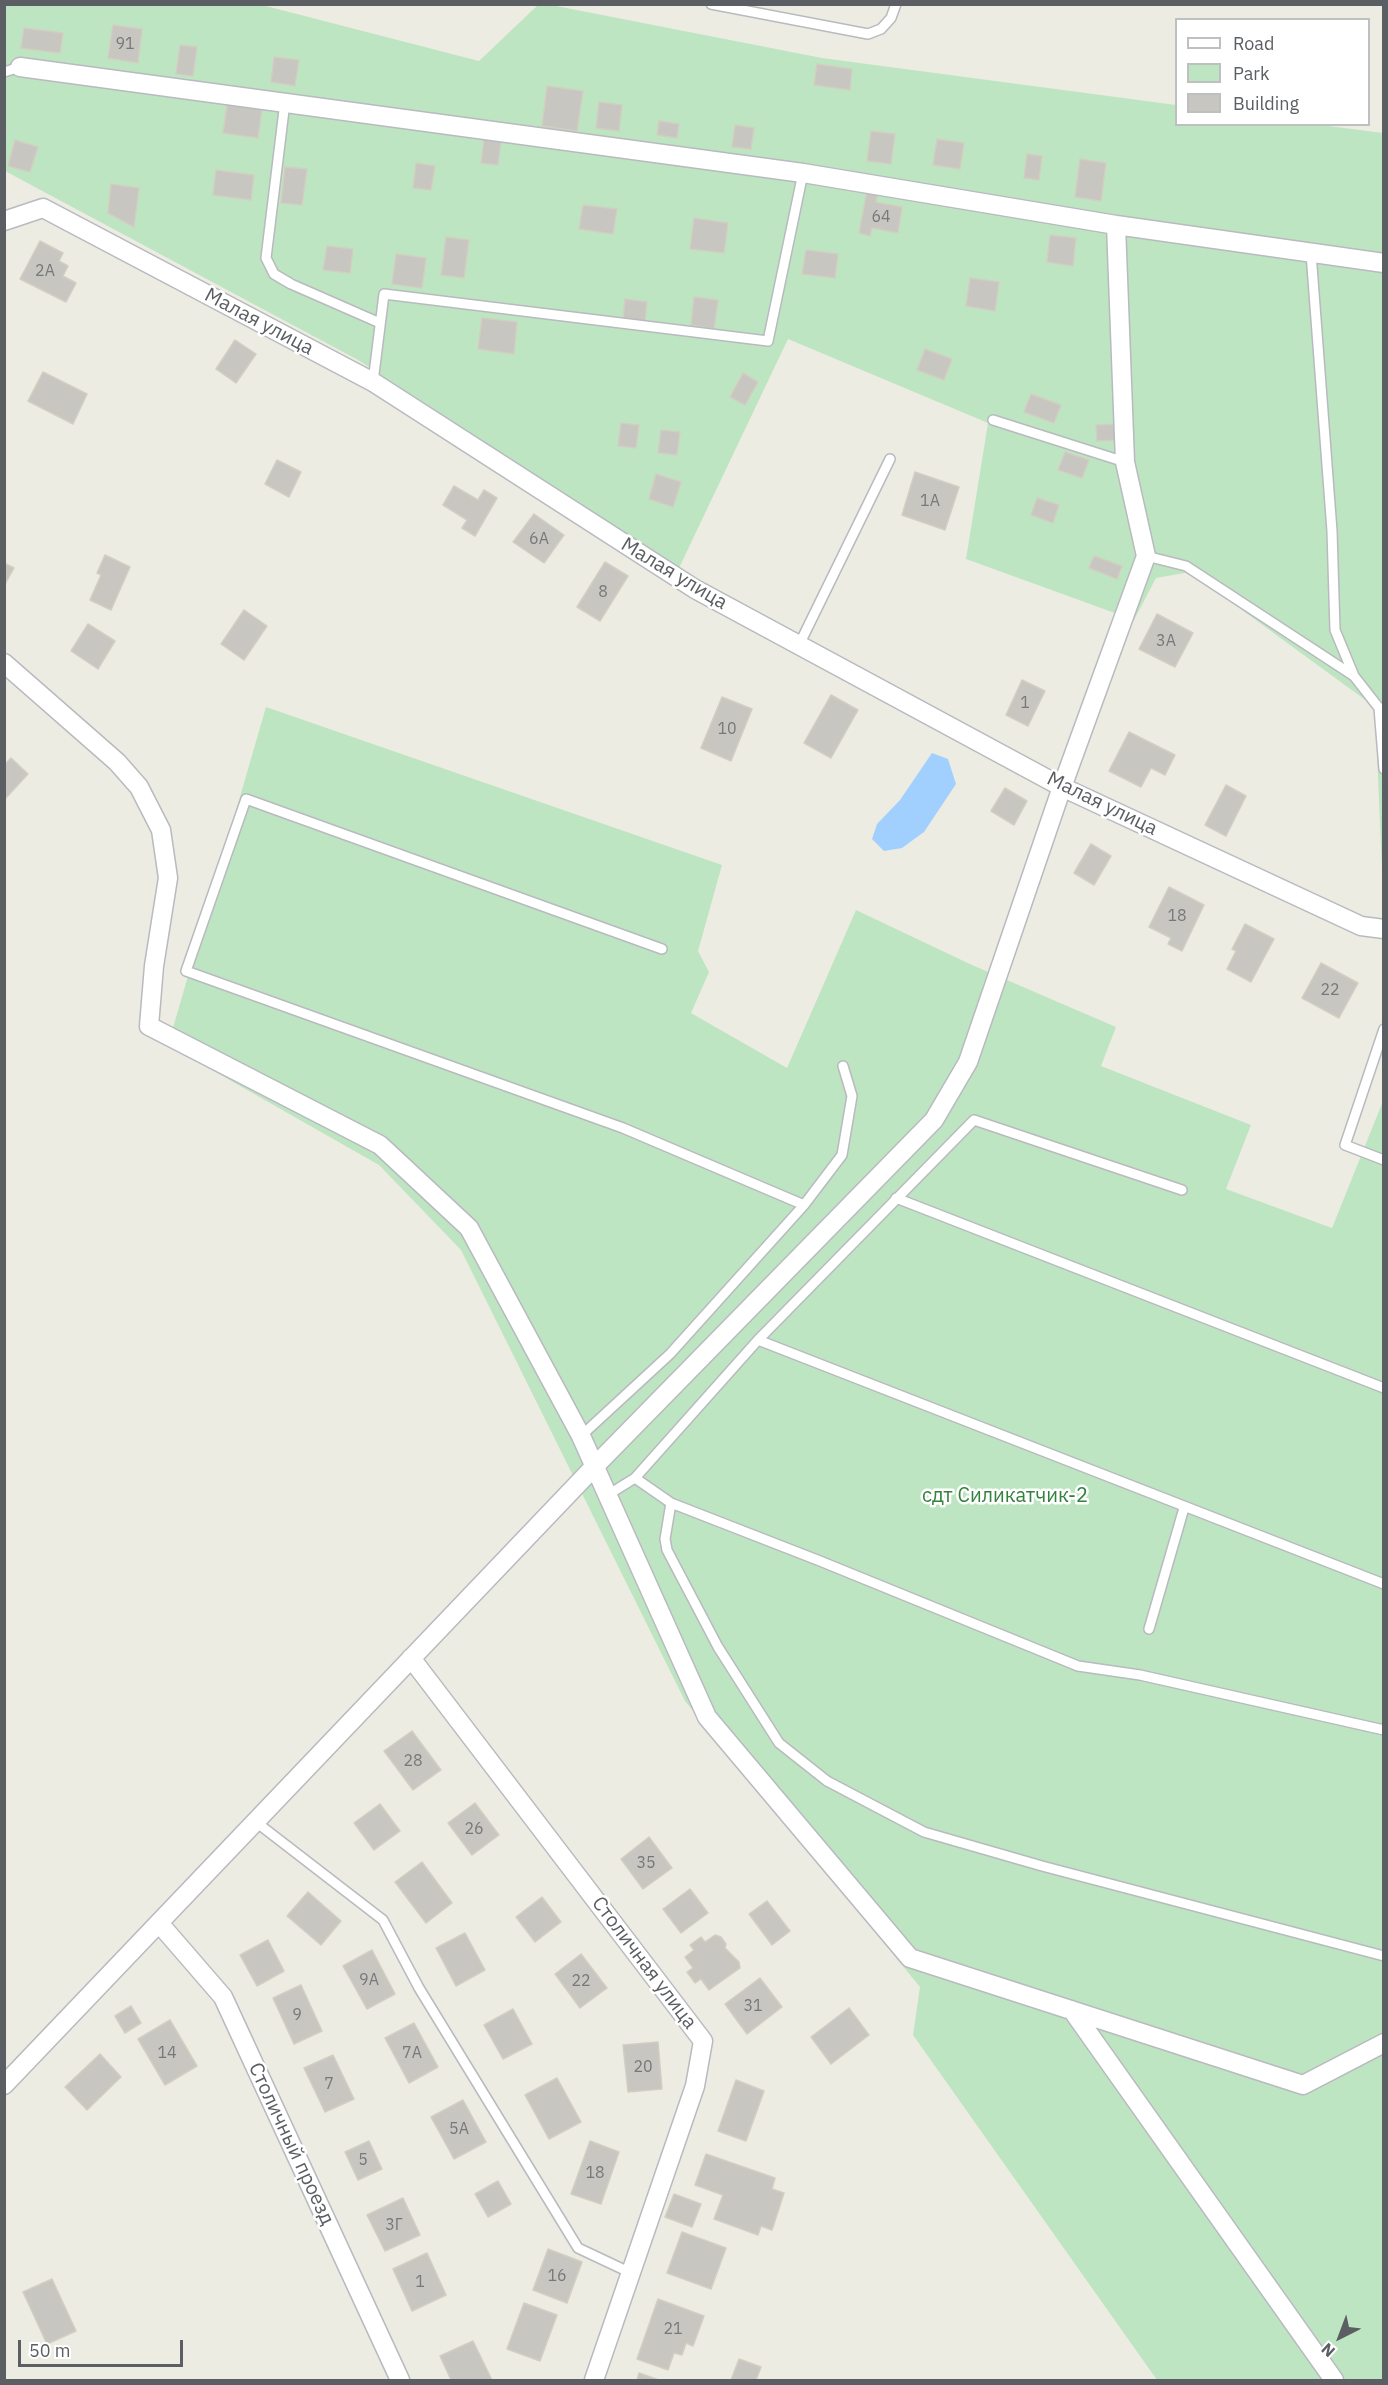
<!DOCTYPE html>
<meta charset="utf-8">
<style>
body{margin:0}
#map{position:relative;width:1388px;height:2385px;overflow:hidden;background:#edece2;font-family:"IBM Plex Sans",sans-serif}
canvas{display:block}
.frame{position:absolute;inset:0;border:6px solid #5b5e63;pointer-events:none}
.legend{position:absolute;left:1175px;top:18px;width:195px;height:108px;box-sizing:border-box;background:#fff;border:2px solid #bdbfc1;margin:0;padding:8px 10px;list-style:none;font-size:18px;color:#5b5e63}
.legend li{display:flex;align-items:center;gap:12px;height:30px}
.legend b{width:30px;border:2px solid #bdbfc1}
.north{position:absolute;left:1310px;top:2307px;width:60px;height:60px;-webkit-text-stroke:4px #fff;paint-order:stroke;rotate:222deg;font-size:16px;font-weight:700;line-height:24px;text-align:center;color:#5b5e63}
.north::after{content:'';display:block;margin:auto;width:21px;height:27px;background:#5b5e63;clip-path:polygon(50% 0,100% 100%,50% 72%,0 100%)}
.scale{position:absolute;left:18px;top:2340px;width:165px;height:27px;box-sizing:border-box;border:3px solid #5b5e63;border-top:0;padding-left:8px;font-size:18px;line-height:21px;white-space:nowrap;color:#5b5e63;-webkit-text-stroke:4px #fff;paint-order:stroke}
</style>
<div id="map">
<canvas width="1388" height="2385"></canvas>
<div class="frame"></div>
<ul class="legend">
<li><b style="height:8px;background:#fff"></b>Road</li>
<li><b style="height:16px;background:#bee5c1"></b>Park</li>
<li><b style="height:16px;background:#c8c6c0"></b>Building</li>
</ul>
<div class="north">N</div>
<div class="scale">50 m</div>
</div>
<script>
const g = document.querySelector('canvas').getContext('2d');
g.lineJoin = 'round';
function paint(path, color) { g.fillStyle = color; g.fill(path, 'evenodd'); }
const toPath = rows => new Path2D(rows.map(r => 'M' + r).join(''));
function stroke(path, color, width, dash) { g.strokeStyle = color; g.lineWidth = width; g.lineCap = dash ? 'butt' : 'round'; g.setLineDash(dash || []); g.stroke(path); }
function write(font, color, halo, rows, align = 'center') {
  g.font = font + ' "IBM Plex Sans",sans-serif'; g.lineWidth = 5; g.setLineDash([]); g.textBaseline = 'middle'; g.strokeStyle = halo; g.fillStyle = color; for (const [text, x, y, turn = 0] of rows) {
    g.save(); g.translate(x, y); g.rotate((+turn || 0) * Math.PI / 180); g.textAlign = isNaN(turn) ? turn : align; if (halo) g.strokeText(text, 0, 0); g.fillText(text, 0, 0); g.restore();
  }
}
paint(toPath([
 [4,5,262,5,479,61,538,5,551,5,822,58,1176,105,1176,124,1313,124,1383,133,1383,893,1375,707,1190,572,1156,578,1134,620,966,559,988,423,788,339,679,568,358,360,5,171],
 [266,707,722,865,698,951,709,972,691,1013,787,1068,856,910,972,965,1116,1027,1101,1066,1251,1125,1226,1189,1332,1228,1383,1101,1383,2380,1157,2380,913,2035,920,1987,685,1701,461,1250,379,1165,168,1045]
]), '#bee5c1');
paint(toPath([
 [932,753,948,759,956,784,924,832,902,848,884,851,872,839,877,824,900,800]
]), '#a1d0ff');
const building = toPath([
 [113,25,142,29,138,63,108,58,113,25],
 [24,28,63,33,60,53,21,48,24,28],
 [180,45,197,47,193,76,176,74,180,45],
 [274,57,299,60,295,86,271,82,274,57],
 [817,64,852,69,850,90,814,85,817,64],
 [547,86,583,91,577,131,542,126,547,86],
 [599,102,622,105,619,131,596,128,599,102],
 [227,105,262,109,258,138,223,133,227,105],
 [659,121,679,124,677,138,657,135,659,121],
 [735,125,754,128,751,149,732,147,735,125],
 [871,131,895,134,891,164,867,161,871,131],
 [484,139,501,141,498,165,481,163,484,139],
 [937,139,964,143,960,169,933,165,937,139],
 [15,140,38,147,30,172,8,166,15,140],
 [1027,154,1042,156,1039,180,1024,178,1027,154],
 [1080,159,1106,163,1101,201,1075,197,1080,159],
 [416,163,435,166,431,190,413,188,416,163],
 [285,167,307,169,302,205,281,203,285,167],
 [216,170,254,175,251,200,213,195,216,170],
 [111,184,139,188,134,227,108,213,111,184],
 [867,191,878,193,876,202,902,207,898,233,872,228,870,236,859,233,867,191],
 [583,205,617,209,613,234,579,229,583,205],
 [694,218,728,223,724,253,690,249,694,218],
 [1050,235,1076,238,1073,266,1047,262,1050,235],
 [446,237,469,240,464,278,441,275,446,237],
 [40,241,63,253,59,261,68,266,63,276,76,283,66,302,20,279,40,241],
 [327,246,353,249,350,273,323,270,327,246],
 [806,250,838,254,835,278,802,274,806,250],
 [396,254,426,258,422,288,392,284,396,254],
 [970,278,999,282,995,311,966,306,970,278],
 [694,297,718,300,714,329,691,325,694,297],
 [625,299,647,302,645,322,623,319,625,299],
 [482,318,517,322,514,354,478,349,482,318],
 [235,340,256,354,236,383,216,369,235,340],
 [925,349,952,359,944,380,917,370,925,349],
 [43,372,87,394,73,424,28,401,43,372],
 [743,373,758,382,745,405,730,397,743,373],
 [1031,394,1061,405,1054,423,1024,412,1031,394],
 [621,423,639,425,636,448,618,446,621,423],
 [1120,424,1121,440,1097,441,1096,425,1120,424],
 [661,430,680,432,677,455,658,453,661,430],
 [1065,452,1089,460,1082,478,1058,470,1065,452],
 [277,460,301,472,289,497,265,484,277,460],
 [915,472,959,487,945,530,902,515,915,472],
 [656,474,681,482,673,507,649,499,656,474],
 [454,486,478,500,484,490,497,498,475,536,462,528,467,520,443,505,454,486],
 [1037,498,1059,505,1053,523,1031,515,1037,498],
 [534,514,564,535,544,563,513,542,534,514],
 [105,555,130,567,111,610,90,600,101,575,97,573,105,555],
 [1094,556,1122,566,1117,579,1089,568,1094,556],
 [605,562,628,576,600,621,577,607,605,562],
 [4,563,14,568,4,586,4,563],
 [244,610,267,626,244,660,221,644,244,610],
 [1157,614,1193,633,1175,667,1139,649,1157,614],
 [88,624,115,641,98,669,71,651,88,624],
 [1022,680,1045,691,1028,726,1006,715,1022,680],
 [831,695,858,710,831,758,804,743,831,695],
 [722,697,752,709,731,761,701,748,722,697],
 [1129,732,1175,755,1165,775,1151,768,1141,787,1109,771,1129,732],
 [11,758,28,774,4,800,4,765,11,758],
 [1226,785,1246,796,1226,836,1205,825,1226,785],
 [1005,788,1027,801,1014,825,991,811,1005,788],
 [1091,844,1111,856,1094,885,1074,873,1091,844],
 [1169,887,1204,905,1182,951,1168,944,1171,938,1149,927,1169,887],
 [1245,924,1274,939,1251,982,1227,969,1236,951,1232,949,1245,924],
 [1321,963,1358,983,1339,1018,1302,998,1321,963],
 [412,1731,441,1770,413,1790,384,1751,412,1731],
 [475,1803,499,1835,472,1855,448,1823,475,1803],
 [380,1804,400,1831,374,1850,354,1823,380,1804],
 [649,1837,672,1868,643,1889,621,1859,649,1837],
 [422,1862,452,1903,426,1923,395,1882,422,1862],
 [690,1889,708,1913,681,1933,663,1909,690,1889],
 [308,1892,341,1921,321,1945,287,1916,308,1892],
 [542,1897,561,1922,535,1942,516,1917,542,1897],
 [767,1901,790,1931,772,1945,749,1914,767,1901],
 [465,1933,485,1970,456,1986,436,1948,465,1933],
 [715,1935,721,1937,726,1944,725,1948,739,1962,740,1968,709,1990,701,1979,695,1983,687,1972,693,1968,685,1957,694,1950,690,1945,701,1937,705,1942,715,1935],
 [268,1940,284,1971,257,1986,240,1955,268,1940],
 [372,1950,395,1994,367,2009,343,1966,372,1950],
 [581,1954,607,1988,580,2008,555,1974,581,1954],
 [760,1978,782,2007,747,2034,725,2004,760,1978],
 [301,1985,322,2031,294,2044,273,1998,301,1985],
 [131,2006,141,2023,125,2033,115,2016,131,2006],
 [849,2008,869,2035,831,2064,811,2037,849,2008],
 [513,2009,532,2044,503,2059,484,2025,513,2009],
 [170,2020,197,2066,165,2085,138,2039,170,2020],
 [414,2023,438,2067,409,2083,385,2038,414,2023],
 [658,2042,662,2089,628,2092,623,2045,658,2042],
 [100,2054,121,2077,87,2110,65,2087,100,2054],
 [333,2055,354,2099,325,2112,304,2068,333,2055],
 [557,2078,581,2122,549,2139,525,2095,557,2078],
 [736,2080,764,2091,746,2141,718,2131,736,2080],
 [463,2100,486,2142,454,2159,431,2117,463,2100],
 [369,2141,382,2169,358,2180,345,2152,369,2141],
 [590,2141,619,2152,601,2204,571,2194,590,2141],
 [706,2154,775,2178,772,2189,784,2193,772,2230,761,2226,758,2235,714,2219,723,2195,695,2185,706,2154],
 [498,2181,511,2204,488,2217,475,2194,498,2181],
 [674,2194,701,2204,692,2227,665,2217,674,2194],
 [403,2198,420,2235,385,2251,367,2215,403,2198],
 [682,2232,726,2248,711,2289,667,2273,682,2232],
 [548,2249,582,2262,567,2303,533,2290,548,2249],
 [427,2253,446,2295,412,2311,393,2269,427,2253],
 [52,2279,76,2331,47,2344,23,2292,52,2279],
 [658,2299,704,2316,693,2346,686,2343,682,2355,674,2353,668,2370,637,2359,658,2299],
 [524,2303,557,2315,540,2361,507,2349,524,2303],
 [473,2341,492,2380,451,2380,440,2356,473,2341],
 [739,2359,761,2367,756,2380,731,2380,739,2359],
 [639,2373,659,2380,637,2380,639,2373]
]);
paint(building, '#c8c6c0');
stroke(building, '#d2cec1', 1.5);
const service = toPath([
 [711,4,868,34,881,29,891,18,896,4],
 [4,72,20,67],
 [285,102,266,258,274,274,291,284,380,323],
 [1311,253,1332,531,1335,630,1354,676],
 [373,382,384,294,768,341,803,173],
 [993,420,1125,462],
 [1146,556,1186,566,1354,676,1379,708,1384,708],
 [799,645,890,459],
 [1379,708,1384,769],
 [662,949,246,799,186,971,623,1128,804,1205],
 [1384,1029,1345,1145,1384,1160],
 [896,1198,1384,1388],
 [758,1340,1384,1584],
 [581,1436,670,1354,804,1205,842,1155,852,1096,843,1066],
 [635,1478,671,1503,820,1561,1078,1666,1140,1675,1384,1730],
 [606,1496,635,1478,758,1340,974,1120,1182,1190],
 [671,1503,665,1539,667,1550,718,1647,779,1743,827,1781,924,1832,1042,1866,1384,1956],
 [1149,1629,1184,1508],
 [256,1822,383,1920,419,1988,578,2248,631,2273]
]);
const minor = toPath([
 [20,67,803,173,1116,225,1384,263],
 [4,221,43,208,373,382,695,589,1062,787,1361,926,1384,929],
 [4,663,117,762,139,787,161,830,168,878,154,966,149,1026,380,1145,469,1228,581,1436,707,1717,910,1958,1303,2085,1384,2043],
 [411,1658,703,2041,695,2086,594,2380],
 [159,1923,223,1997,400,2380],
 [1072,2010,1334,2380],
 [4,2085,593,1468,934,1120,968,1062,1062,787,1146,556,1125,462,1116,225]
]);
stroke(service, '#b8babf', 12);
stroke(minor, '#b8babf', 21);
stroke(service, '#fff', 9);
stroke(minor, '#fff', 18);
write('16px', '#76787a', null, [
 ["91",125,44],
 ["64",881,217],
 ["2А",45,271],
 ["1А",930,501],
 ["6А",539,539],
 ["8",603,592],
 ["3А",1166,641],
 ["1",1025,703],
 ["10",727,729],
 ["18",1177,916],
 ["22",1330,990],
 ["28",413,1761],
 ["26",474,1829],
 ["35",646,1863],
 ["9А",369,1980],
 ["22",581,1981],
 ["31",753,2006],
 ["9",297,2015],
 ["14",167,2053],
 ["7А",412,2053],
 ["20",643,2067],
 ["7",329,2084],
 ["5А",459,2129],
 ["5",363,2160],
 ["18",595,2173],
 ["3Г",394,2225],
 ["16",557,2276],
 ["1",420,2282],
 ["21",673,2329]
]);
write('20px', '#5b5e63', '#fff', [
 ["Малая улица",259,322,28],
 ["Малая улица",674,574,31],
 ["Малая улица",1102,804,26],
 ["Столичная улица",644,1963,53],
 ["Столичный проезд",291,2144,65]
]);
write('20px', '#33813c', '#fff', [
 ["сдт Силикатчик-2",1005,1496]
]);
</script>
